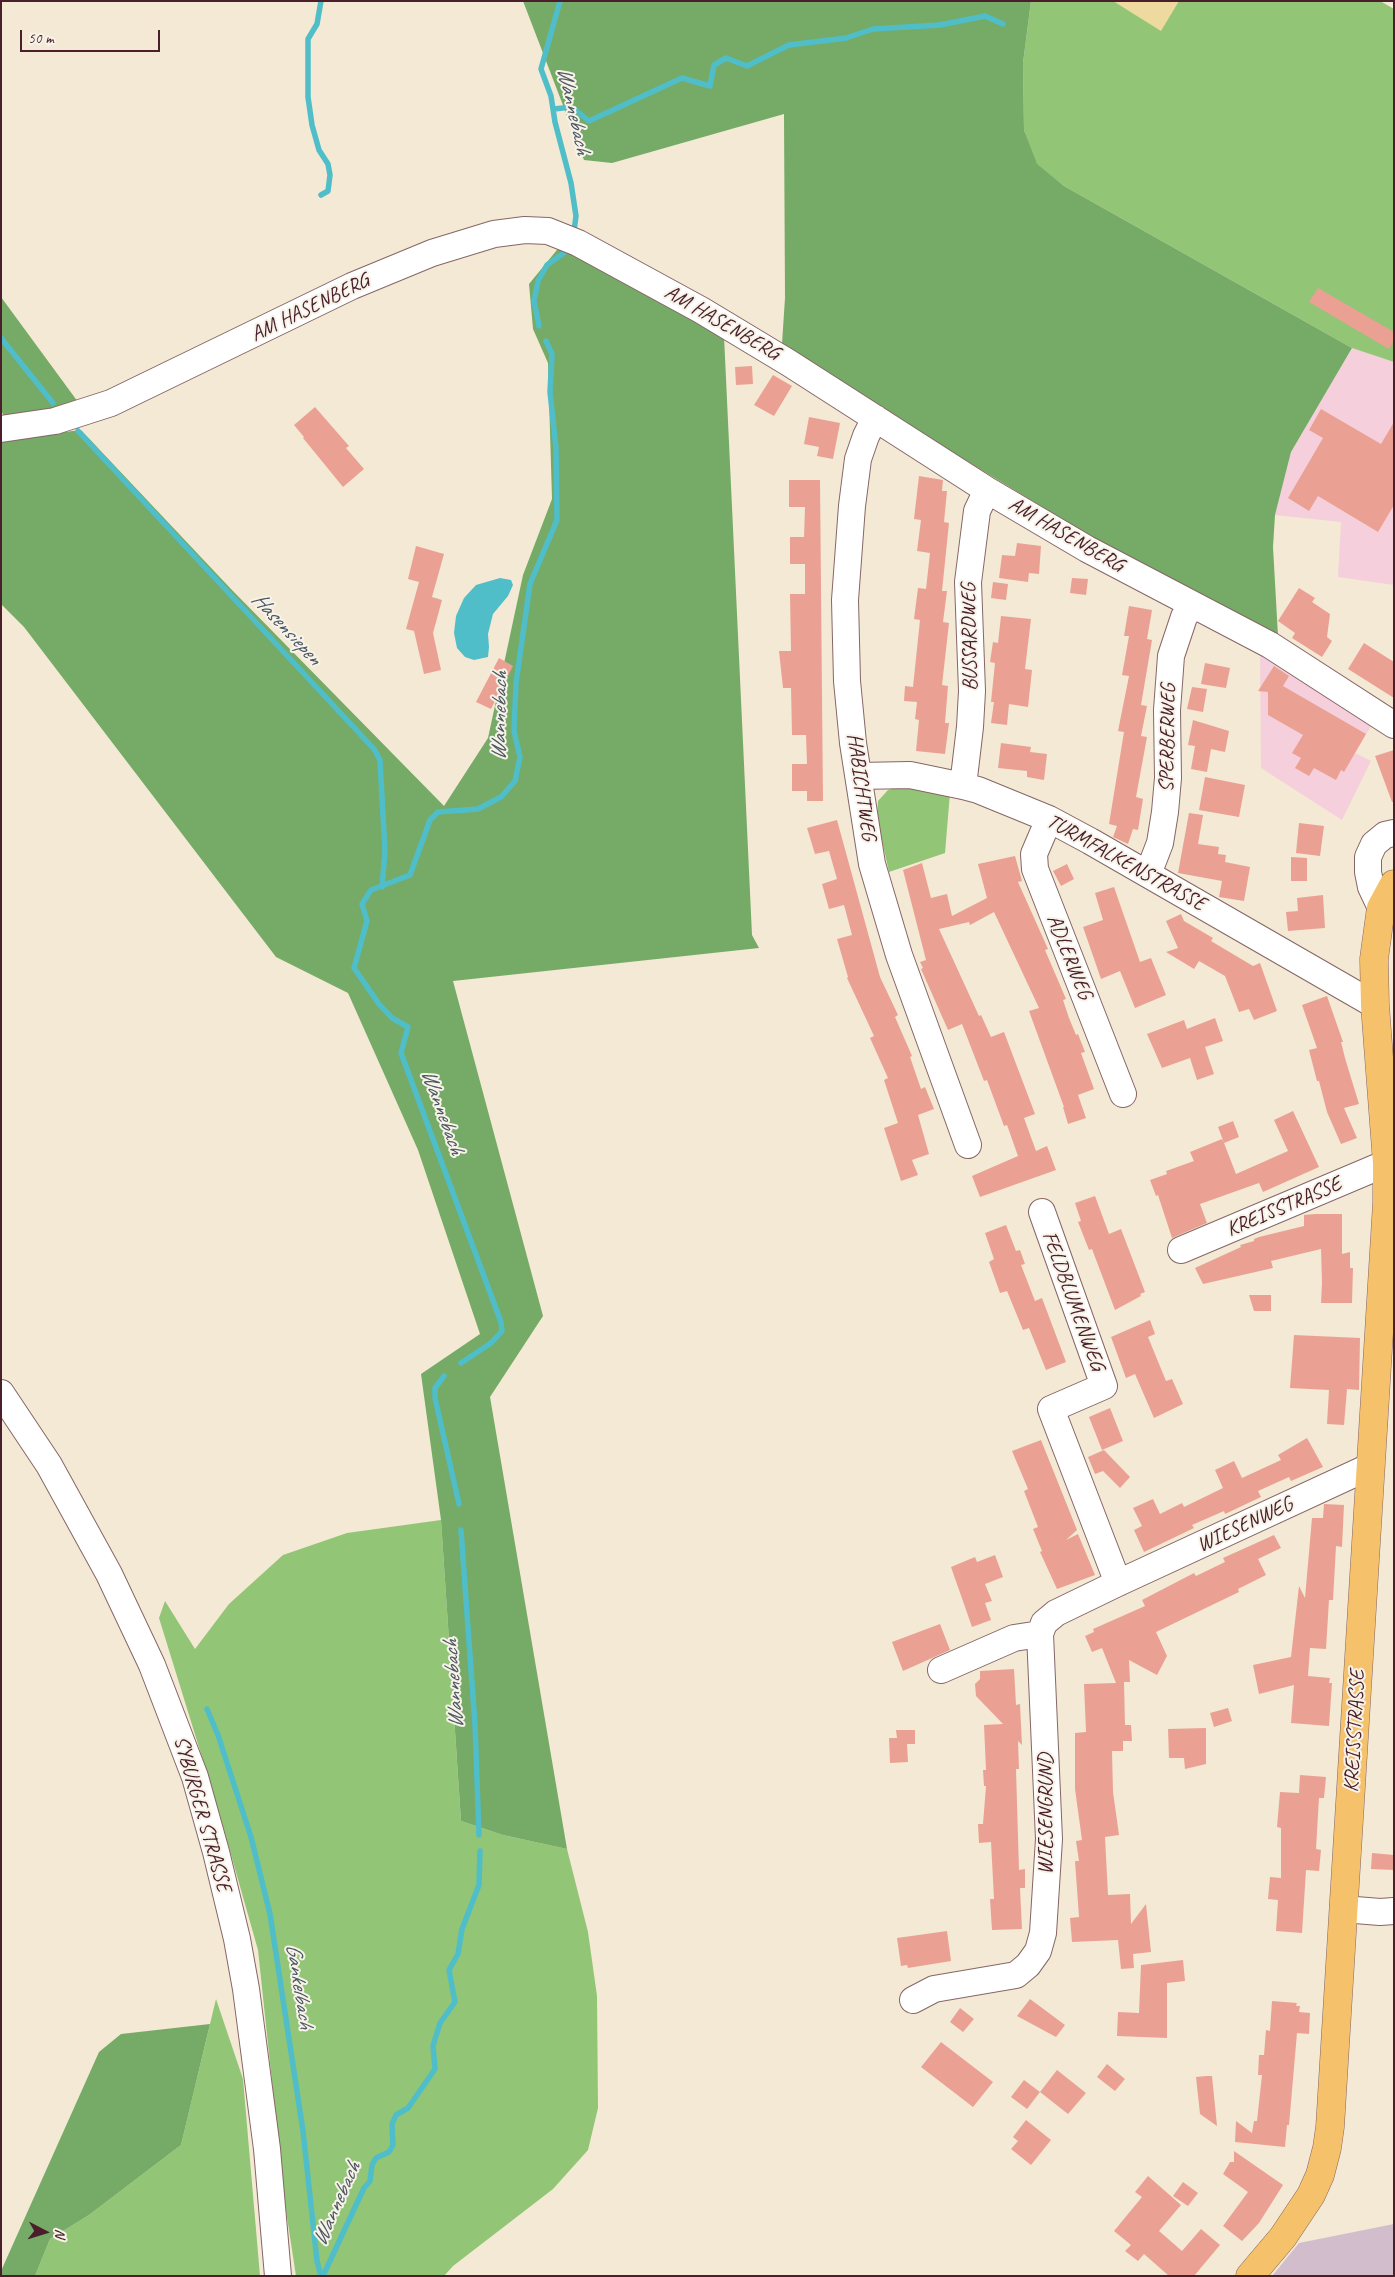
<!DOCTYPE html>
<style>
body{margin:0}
#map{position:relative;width:1395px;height:2277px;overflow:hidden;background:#f4e9d4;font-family:Caveat,sans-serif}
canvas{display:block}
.frame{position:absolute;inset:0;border:2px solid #4a1f2b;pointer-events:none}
.north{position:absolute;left:20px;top:2207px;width:50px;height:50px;-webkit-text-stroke:4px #f7f3e8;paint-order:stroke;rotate:95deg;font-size:14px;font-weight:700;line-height:20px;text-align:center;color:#4a1f2b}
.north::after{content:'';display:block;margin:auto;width:18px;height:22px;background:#4a1f2b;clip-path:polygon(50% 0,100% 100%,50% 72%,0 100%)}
.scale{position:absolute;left:20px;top:30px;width:140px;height:22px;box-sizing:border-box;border:2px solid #4a1f2b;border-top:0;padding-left:6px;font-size:15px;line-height:18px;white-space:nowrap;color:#4a1f2b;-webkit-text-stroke:4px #f7f3e8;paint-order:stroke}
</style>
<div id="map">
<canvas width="1395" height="2277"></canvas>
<div class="frame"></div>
<div class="north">N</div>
<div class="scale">50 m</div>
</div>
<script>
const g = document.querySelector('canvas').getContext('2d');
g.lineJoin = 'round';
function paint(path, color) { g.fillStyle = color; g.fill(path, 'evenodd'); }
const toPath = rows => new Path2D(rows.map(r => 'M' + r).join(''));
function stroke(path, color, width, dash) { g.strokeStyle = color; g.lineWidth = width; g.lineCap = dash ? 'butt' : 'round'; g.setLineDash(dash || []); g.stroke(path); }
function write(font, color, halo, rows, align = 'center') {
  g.font = font + ' Caveat,sans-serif'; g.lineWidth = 4; g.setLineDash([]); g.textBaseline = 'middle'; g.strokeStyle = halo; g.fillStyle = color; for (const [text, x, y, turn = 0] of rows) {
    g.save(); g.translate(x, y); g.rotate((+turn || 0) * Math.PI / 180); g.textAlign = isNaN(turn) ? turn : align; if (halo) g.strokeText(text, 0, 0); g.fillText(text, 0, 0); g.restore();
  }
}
paint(toPath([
 [1352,348,1394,362,1394,585,1338,577,1341,522,1275,515,1291,452],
 [1260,651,1374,721,1355,753,1371,761,1342,820,1261,768]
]), '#f5cfdb');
paint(toPath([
 [1394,2224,1394,2276,1272,2276,1299,2243]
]), '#d1bdcc');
paint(toPath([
 [1031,1,1380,1,1394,9,1394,362,1352,348,1064,186,1036,164,1024,130,1023,63],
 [905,786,950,793,945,853,889,872,877,818,878,801,888,790],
 [441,1520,461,1821,503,1835,567,1849,588,1932,597,1996,598,2108,588,2150,553,2189,453,2266,444,2276,296,2276,285,2204,258,1950,219,1812,159,1618,165,1601,195,1649,229,1604,283,1555,347,1533],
 [216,1999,243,2079,260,2276,35,2276,50,2239,89,2215,181,2145]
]), '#92c576');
paint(toPath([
 [523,1,1031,1,1023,63,1024,130,1037,164,1064,186,1352,348,1291,452,1275,515,1273,547,1278,636,1092,537,762,337,724,336,752,935,759,948,453,981,543,1316,490,1397,567,1849,503,1835,461,1821,441,1520,421,1374,480,1334,418,1150,348,993,276,957,24,627,1,604,1,440,81,430,231,589,444,806,488,738,523,575,552,499,548,363,533,329,529,284,561,245,782,344,785,298,784,114,612,163,584,160],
 [1,297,78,402,6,419,1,411],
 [210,2024,181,2145,89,2215,50,2239,35,2276,1,2276,1,2271,99,2052,121,2034]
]), '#75aa67');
paint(toPath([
 [1113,1,1179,1,1161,31]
]), '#eeda9e');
paint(toPath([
 [500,578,511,580,513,585,508,596,493,614,488,634,489,647,488,657,474,660,465,657,457,648,454,633,456,616,464,598,476,585]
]), '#50bec9');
stroke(toPath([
 [560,1,541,69,551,96,555,122,571,183,576,216,574,231],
 [554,109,572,107,589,121,682,78,710,86,714,65,726,58,747,66,789,45,846,38,873,29,940,25,985,16,1003,24],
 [321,195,328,191,330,175,328,164,319,150,312,125,308,97,308,39,317,24,321,1],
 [539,326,534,301,538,281,547,265,568,250],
 [1,338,53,403],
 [78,431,374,749,380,760,385,852,382,887],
 [461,1363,491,1343,502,1331,501,1322,401,1053,408,1027,392,1018,379,1004,354,968,367,921,362,904,371,890,410,875,430,820,438,812,478,809,501,797,515,781,520,757,514,731,516,683,530,584,557,520,556,448,550,392,552,354,546,341],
 [444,1376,435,1388,435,1398,459,1504],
 [461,1530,475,1725,479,1835],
 [207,1709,218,1735,251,1837,270,1914,303,2131,317,2261,321,2276],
 [323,2276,364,2188,370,2181,372,2165,376,2158,389,2152,393,2145,392,2124,396,2115,408,2108,435,2069,433,2046,440,2023,455,2002,449,1970,458,1954,462,1929,479,1885,480,1851]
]), '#50bec9', 5.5);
paint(toPath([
 [1318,288,1394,332,1394,340,1389,349,1309,302],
 [752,366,753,384,736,385,735,367],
 [773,375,792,386,774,416,754,405],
 [315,407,349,446,346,448,364,469,343,487,303,438,304,437,294,425],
 [1321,409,1381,444,1394,422,1394,505,1378,532,1318,496,1309,511,1288,498,1323,438,1309,430],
 [809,417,840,423,833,459,817,456,819,447,804,444],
 [919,476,943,480,942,491,947,491,944,522,949,523,942,591,947,591,943,622,949,623,942,685,948,686,945,723,949,723,945,754,916,751,919,720,915,719,917,702,904,701,905,686,913,687,920,620,914,619,918,588,926,589,930,553,917,551,921,520,914,519],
 [789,480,820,480,823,801,807,801,807,791,792,791,792,764,807,764,806,735,792,735,791,688,783,688,779,651,791,651,790,594,805,594,805,564,790,564,790,537,804,537,805,507,789,507],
 [1017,543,1041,546,1039,574,1029,573,1028,582,999,578,1002,555,1015,556],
 [416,546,444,554,432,597,442,600,433,633,441,670,424,674,414,631,406,629,419,582,408,579],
 [1072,578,1088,579,1086,595,1070,593],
 [993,582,1008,584,1006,600,991,598],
 [1299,588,1315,598,1312,602,1330,614,1327,637,1332,641,1322,657,1292,638,1295,633,1278,621],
 [1129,606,1152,610,1147,639,1152,640,1141,705,1147,706,1141,736,1147,737,1136,797,1143,799,1138,830,1133,829,1128,844,1113,837,1117,826,1109,824,1124,732,1118,731,1129,676,1122,675,1129,636,1124,636],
 [1001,616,1031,619,1025,669,1032,670,1028,707,1009,704,1007,725,991,723,994,702,991,702,995,663,990,662,993,642,998,643],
 [1364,643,1394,662,1394,698,1348,669],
 [499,658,513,666,491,709,476,702],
 [1205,663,1230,668,1226,688,1201,684],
 [1274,666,1289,676,1283,686,1366,734,1344,772,1341,770,1336,780,1314,768,1309,776,1295,768,1301,758,1292,753,1303,735,1268,715,1268,692,1258,691],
 [1192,687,1207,689,1203,712,1187,709],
 [1193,720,1229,731,1225,752,1211,749,1207,772,1191,769,1195,746,1188,745],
 [1001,743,1031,747,1030,752,1047,754,1044,780,1027,777,1027,771,998,768],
 [1394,750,1394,802,1392,802,1375,756],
 [1205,777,1245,785,1239,817,1199,810],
 [1189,813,1203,815,1198,844,1219,847,1218,854,1226,855,1225,862,1250,867,1244,901,1219,897,1222,881,1178,873],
 [837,820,880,977,898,1015,895,1017,912,1056,910,1057,921,1089,925,1087,934,1109,918,1115,929,1154,912,1160,918,1175,901,1181,884,1128,898,1123,884,1080,888,1078,870,1038,874,1036,847,978,848,977,837,939,852,935,844,905,829,909,822,884,837,879,829,851,815,854,807,828],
 [1299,823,1324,826,1320,856,1296,853],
 [1015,856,1022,881,1018,882,1048,949,1045,950,1066,999,1063,1000,1069,1018,1076,1035,1078,1034,1085,1052,1081,1053,1094,1089,1078,1095,1086,1118,1068,1124,1063,1107,1064,1107,1029,1011,1039,1008,994,912,970,925,969,922,939,929,979,1016,981,1015,991,1037,1004,1032,1035,1114,1024,1118,1036,1151,1047,1146,1056,1170,980,1197,972,1176,1018,1156,1007,1125,1004,1126,987,1080,984,1081,962,1024,948,1030,921,969,923,968,920,962,926,960,903,870,922,863,931,898,947,894,952,916,987,898,978,864],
 [1291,857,1307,858,1307,881,1291,881],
 [1067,864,1074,879,1061,886,1053,871],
 [1114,887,1140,962,1151,958,1166,995,1135,1008,1120,971,1101,979,1083,927,1103,920,1095,893],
 [1323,895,1325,928,1288,931,1286,912,1298,911,1297,898],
 [1181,914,1184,921,1213,938,1211,941,1253,966,1260,963,1277,1011,1254,1020,1249,1009,1239,1012,1225,976,1199,961,1194,969,1166,952,1178,948,1166,921],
 [1327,996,1343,1042,1341,1042,1345,1058,1359,1104,1344,1108,1357,1138,1341,1144,1327,1112,1319,1081,1317,1081,1309,1050,1317,1048,1302,1005],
 [1215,1018,1223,1041,1205,1047,1214,1074,1197,1080,1190,1058,1162,1068,1147,1034,1184,1020,1187,1029],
 [1293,1111,1319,1167,1263,1192,1259,1183,1200,1204,1207,1223,1172,1238,1158,1195,1156,1196,1150,1180,1167,1174,1166,1171,1194,1161,1190,1152,1222,1139,1224,1143,1218,1127,1233,1121,1239,1137,1224,1143,1236,1174,1288,1151,1274,1120],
 [1095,1196,1109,1234,1121,1229,1145,1292,1140,1294,1141,1296,1115,1310,1092,1249,1089,1250,1078,1222,1081,1221,1075,1203],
 [1315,1214,1342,1214,1342,1254,1350,1252,1350,1268,1353,1268,1352,1303,1321,1303,1322,1283,1321,1249,1271,1261,1273,1268,1203,1284,1195,1268,1241,1247,1240,1245,1254,1241,1254,1239,1259,1237,1304,1226,1304,1215],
 [1006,1225,1016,1251,1020,1250,1025,1264,1021,1265,1035,1301,1042,1298,1066,1362,1046,1370,1029,1328,1023,1330,1007,1291,1000,1293,989,1262,994,1259,985,1233],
 [1249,1295,1271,1295,1271,1311,1254,1311],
 [1150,1320,1155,1334,1148,1337,1166,1381,1172,1379,1183,1404,1154,1418,1135,1374,1126,1378,1111,1337],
 [1294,1335,1360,1338,1359,1390,1347,1389,1344,1425,1327,1424,1329,1390,1290,1388],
 [1110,1408,1123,1441,1102,1450,1089,1417],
 [1307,1438,1323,1467,1291,1481,1289,1477,1258,1491,1261,1497,1225,1514,1224,1511,1192,1525,1194,1528,1144,1552,1134,1530,1142,1526,1133,1508,1153,1499,1160,1514,1182,1503,1184,1507,1223,1488,1215,1470,1234,1461,1242,1478,1281,1460,1278,1455],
 [1041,1440,1077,1530,1066,1540,1078,1534,1095,1575,1057,1589,1040,1552,1042,1551,1033,1529,1038,1527,1024,1491,1028,1489,1012,1451],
 [1104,1450,1130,1477,1120,1488,1103,1471,1095,1474,1088,1457],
 [1324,1504,1344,1505,1342,1547,1336,1546,1333,1600,1329,1600,1326,1649,1310,1648,1308,1676,1330,1678,1329,1683,1332,1683,1329,1726,1291,1723,1294,1685,1259,1694,1253,1665,1291,1657,1299,1586,1305,1598,1312,1518,1323,1518],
 [1274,1535,1281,1548,1258,1559,1266,1575,1238,1589,1239,1592,1156,1632,1167,1656,1157,1675,1129,1660,1130,1682,1124,1682,1125,1725,1131,1725,1132,1741,1123,1741,1123,1751,1112,1751,1113,1792,1119,1835,1105,1837,1108,1895,1130,1894,1131,1924,1146,1904,1151,1952,1133,1954,1134,1968,1121,1969,1118,1940,1072,1942,1070,1918,1079,1917,1075,1861,1079,1861,1076,1841,1082,1840,1075,1789,1075,1733,1086,1732,1084,1684,1116,1683,1102,1648,1092,1652,1085,1636,1094,1632,1093,1629,1145,1606,1142,1600,1194,1573,1196,1576,1225,1562,1223,1558],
 [995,1555,1003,1577,985,1584,992,1601,985,1603,991,1620,972,1627,951,1567,975,1557,977,1562],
 [940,1624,950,1650,903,1671,892,1642],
 [1014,1669,1016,1705,1020,1704,1022,1745,1018,1741,1019,1769,1016,1769,1019,1870,1025,1869,1025,1888,1020,1888,1022,1929,992,1930,990,1899,994,1899,991,1842,979,1843,978,1824,983,1824,986,1786,984,1786,983,1770,986,1770,984,1725,1003,1724,976,1696,975,1684,980,1679,980,1671],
 [1228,1708,1232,1721,1214,1727,1210,1713],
 [1206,1728,1206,1764,1185,1769,1184,1758,1169,1758,1168,1729],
 [896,1730,915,1730,915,1744,907,1744,908,1762,890,1763,889,1738,897,1738],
 [1300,1775,1326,1777,1324,1798,1319,1798,1316,1849,1321,1850,1319,1871,1306,1870,1302,1933,1276,1931,1278,1900,1268,1899,1270,1877,1281,1878,1281,1828,1277,1827,1280,1792,1299,1793],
 [1372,1853,1394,1855,1394,1870,1371,1869],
 [947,1931,951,1961,908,1968,907,1965,901,1966,897,1938],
 [1183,1960,1185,1981,1167,1983,1167,2038,1117,2036,1118,2012,1139,2013,1141,1965],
 [1030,1999,1065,2025,1056,2037,1017,2016],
 [1272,2001,1297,2003,1296,2006,1300,2006,1299,2012,1310,2013,1309,2034,1297,2033,1289,2125,1287,2125,1285,2147,1235,2142,1236,2121,1252,2133,1254,2121,1257,2121,1262,2075,1258,2075,1259,2055,1264,2055,1266,2030,1270,2031],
 [960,2008,974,2019,963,2032,950,2022],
 [941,2042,993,2082,973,2107,921,2067],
 [1107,2064,1125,2079,1115,2091,1097,2077],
 [1057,2070,1086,2093,1068,2114,1040,2092],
 [1206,2076,1212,2076,1217,2126,1200,2114,1196,2077],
 [1024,2080,1040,2092,1027,2109,1011,2097],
 [1026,2120,1051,2140,1031,2165,1011,2149,1018,2141,1013,2137],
 [1234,2151,1283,2185,1259,2223,1242,2241,1223,2226,1248,2192,1223,2174,1230,2162,1234,2162],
 [1148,2176,1181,2205,1159,2231,1182,2251,1201,2229,1220,2245,1194,2276,1169,2276,1144,2254,1138,2261,1125,2251,1131,2245,1114,2231,1142,2197,1135,2192],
 [1183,2182,1198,2193,1188,2206,1173,2196]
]), '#eaa194');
const minor = toPath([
 [875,418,866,436,858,459,852,506,845,600,847,681,853,743,872,864,899,955,968,1145],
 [1,429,55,421,111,403,352,286,432,253,494,234,525,230,548,231,578,243,701,310,789,363,987,490,1087,549,1270,645,1394,725],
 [859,776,910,775,963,786,978,790,1049,819,1090,841,1375,1005],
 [963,786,970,727,972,691,968,582,977,511,987,490],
 [1049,819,1034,854,1035,869,1123,1094],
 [1148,874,1160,843,1165,812,1168,778,1167,710,1171,656,1184,617,1192,605],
 [1381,908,1371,887,1368,872,1368,857,1374,844,1385,835,1394,833],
 [1042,1212,1104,1386,1051,1409,1118,1583],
 [1181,1250,1387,1163],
 [1,1393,49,1465,109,1574,152,1665,195,1777,216,1852,237,1939,246,1989,267,2149,278,2276],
 [941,1670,1014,1638,1040,1634],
 [1343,1909,1380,1912,1394,1911],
 [913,2000,934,1989,1016,1975,1028,1965,1038,1951,1043,1933,1049,1839,1040,1634,1044,1623,1056,1613,1118,1583,1371,1466]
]);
const major = toPath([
 [1250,2276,1283,2237,1311,2195,1320,2175,1327,2148,1330,2127,1387,1203,1387,1163,1375,1005,1374,959,1381,908,1394,884]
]);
stroke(minor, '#866666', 28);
stroke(major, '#866666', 29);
stroke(minor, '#fff', 26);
stroke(major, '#f5c16b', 28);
write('21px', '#4a1f2b', '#f7f3e8', [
 ["AM HASENBERG",310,308,-26],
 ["AM HASENBERG",722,323,30],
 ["AM HASENBERG",1066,535,30],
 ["BUSSARDWEG",970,637,-91],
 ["SPERBERWEG",1168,738,-89],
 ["HABICHTWEG",861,787,82],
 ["TURMFALKENSTRASSE",1126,863,29],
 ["ADLERWEG",1069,957,68],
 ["KREISSTRASSE",1284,1207,-23],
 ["FELDBLUMENWEG",1073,1301,70],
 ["WIESENWEG",1245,1525,-25],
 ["KREISSTRASSE",1355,1731,-87],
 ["SYBURGER STRASSE",202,1814,74],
 ["WIESENGRUND",1046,1814,-90]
]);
write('italic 22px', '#4c5762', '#f7f3e8', [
 ["Wannebach",573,111,77],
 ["Hasensiepen",286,629,47],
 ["Wannebach",500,716,-89],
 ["Wannebach",442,1112,70],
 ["Wannebach",454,1684,-94],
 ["Gankelbach",299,1986,81],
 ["Wannebach",337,2204,-66]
]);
</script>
